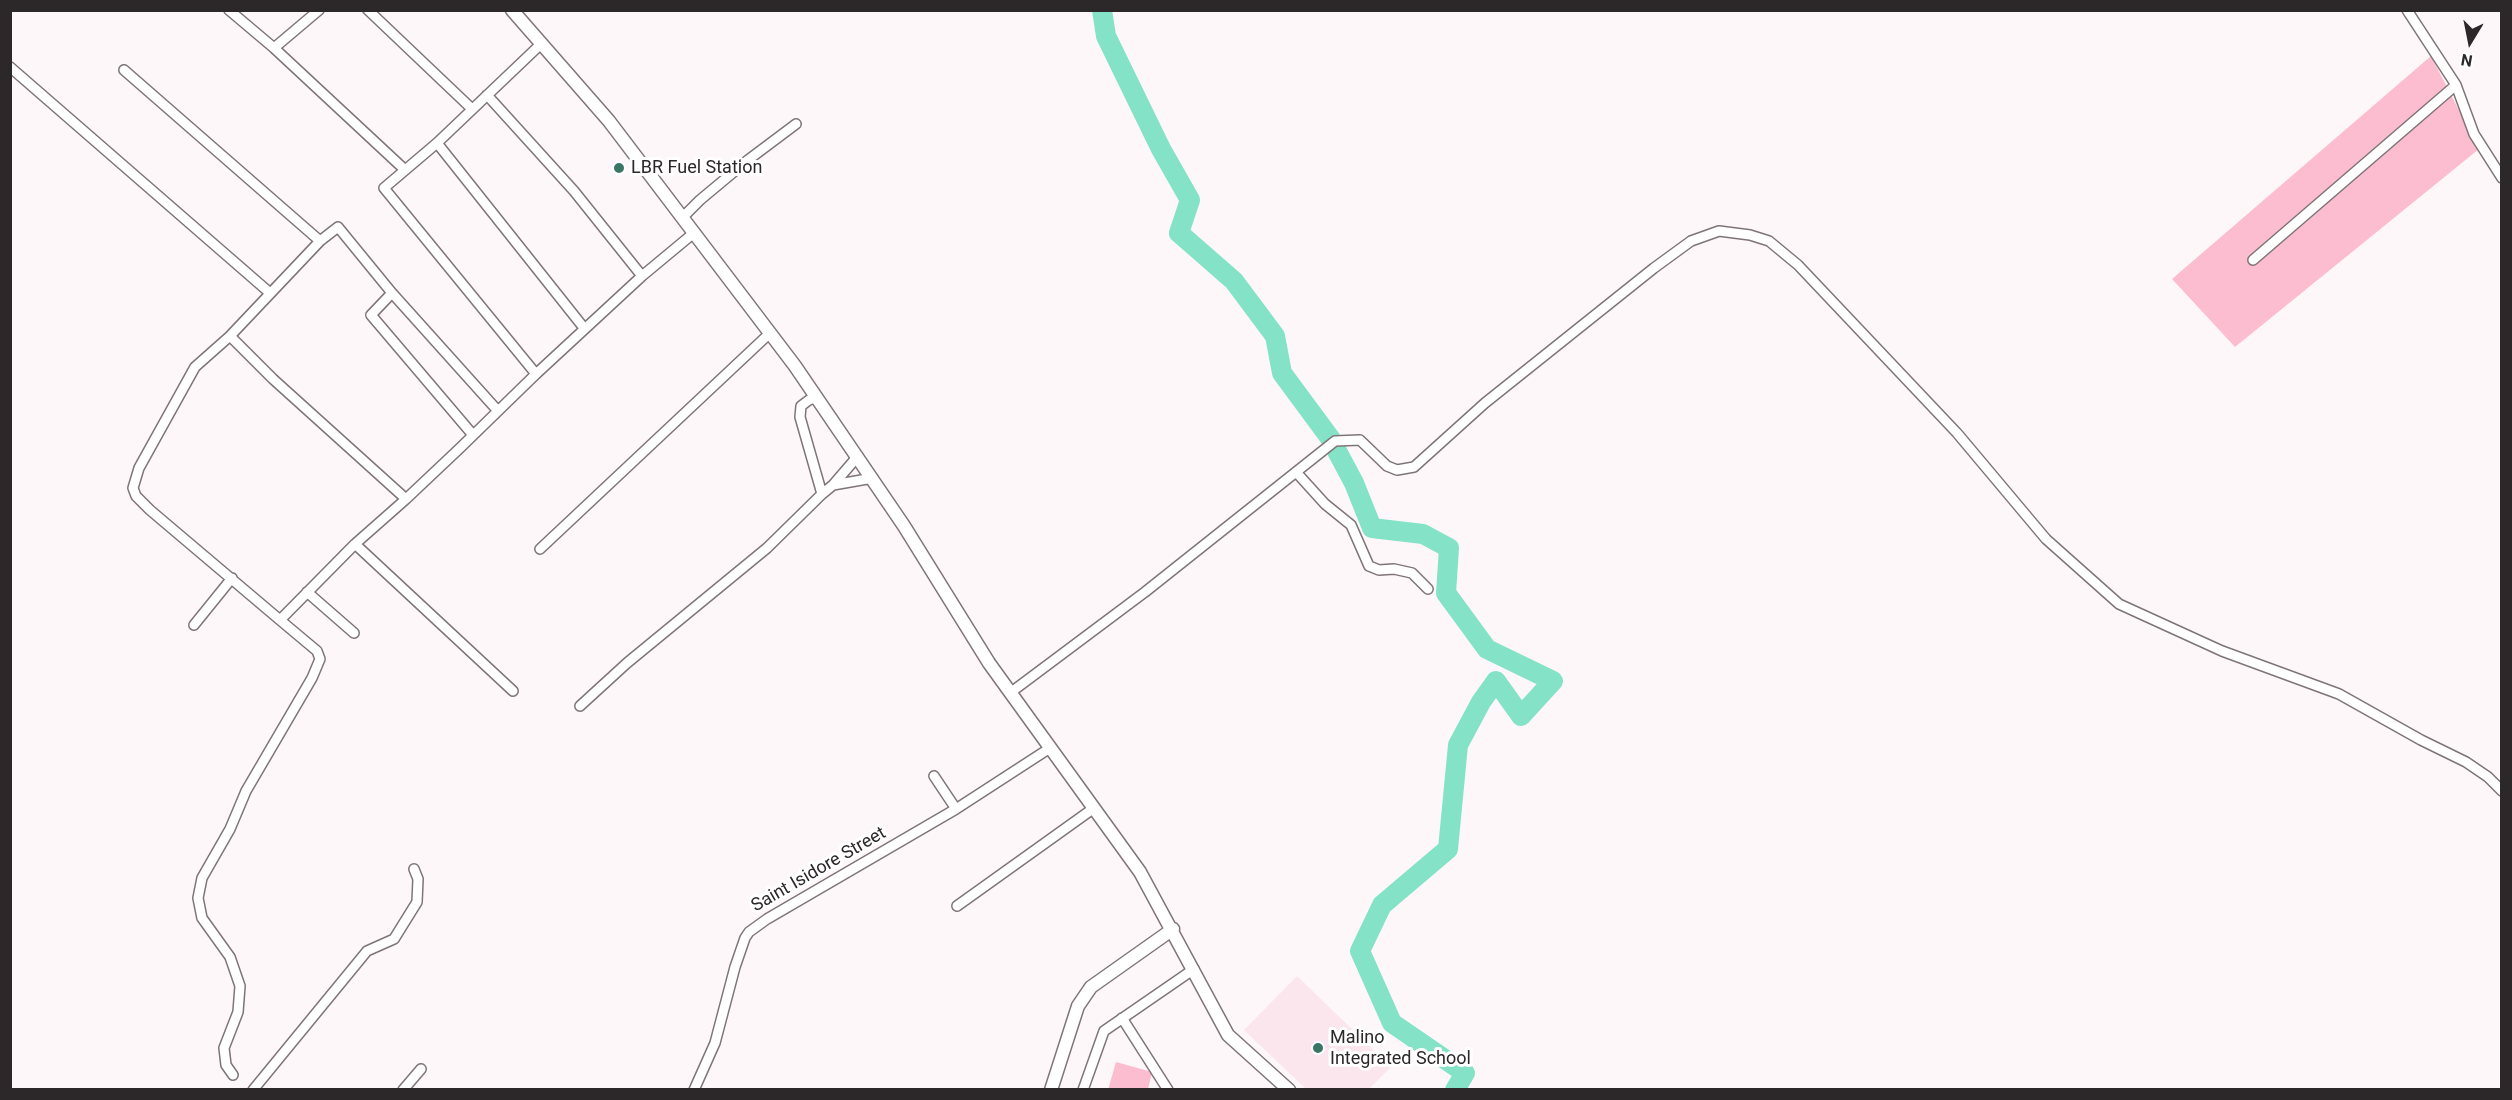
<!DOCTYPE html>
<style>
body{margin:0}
#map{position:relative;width:2512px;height:1100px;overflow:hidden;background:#fef7f9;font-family:Roboto,sans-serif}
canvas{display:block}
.frame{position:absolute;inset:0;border:12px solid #2c2829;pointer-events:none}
.north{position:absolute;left:2440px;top:12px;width:60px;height:60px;-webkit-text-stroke:4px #fff;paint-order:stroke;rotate:190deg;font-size:16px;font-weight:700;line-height:24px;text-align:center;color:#2c2829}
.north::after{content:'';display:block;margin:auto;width:21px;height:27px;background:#2c2829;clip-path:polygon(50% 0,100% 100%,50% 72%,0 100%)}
</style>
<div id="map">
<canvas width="2512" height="1100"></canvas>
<div class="frame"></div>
<div class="north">N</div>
</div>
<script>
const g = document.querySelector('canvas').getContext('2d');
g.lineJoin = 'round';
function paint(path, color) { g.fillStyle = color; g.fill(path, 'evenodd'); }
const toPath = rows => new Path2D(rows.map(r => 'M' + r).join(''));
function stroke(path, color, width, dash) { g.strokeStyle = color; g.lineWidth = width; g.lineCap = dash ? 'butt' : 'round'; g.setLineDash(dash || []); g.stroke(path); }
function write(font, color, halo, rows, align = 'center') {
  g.font = font + ' Roboto,sans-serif'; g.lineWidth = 6; g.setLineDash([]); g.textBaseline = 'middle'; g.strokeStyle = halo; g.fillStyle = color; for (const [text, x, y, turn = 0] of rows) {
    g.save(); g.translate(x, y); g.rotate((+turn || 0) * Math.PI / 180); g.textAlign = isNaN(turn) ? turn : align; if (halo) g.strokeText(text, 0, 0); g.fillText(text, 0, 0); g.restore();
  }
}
paint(toPath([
 [1297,976,1391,1067,1369,1089,1306,1089,1244,1030]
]), '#fae6ec');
paint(toPath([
 [2431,56,2479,149,2235,347,2172,279],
 [1116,1062,1152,1072,1148,1089,1108,1090]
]), '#fdbdd0');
stroke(toPath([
 [1102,10,1106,36,1161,149,1190,200,1179,233,1234,281,1275,336,1282,373,1330,438,1354,483,1372,528,1423,534,1449,548,1446,593,1487,649,1553,681,1521,716,1496,681,1481,702,1458,745,1448,849,1382,905,1360,951,1392,1023,1465,1073,1455,1090]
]), '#84e3c6', 20);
const minor = toPath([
 [229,10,274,48,404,169],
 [368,10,471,108],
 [2407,10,2456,85,2474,134,2502,178],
 [542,43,437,143,384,188,536,374,642,276,695,232],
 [274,48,319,10],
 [10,67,270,293],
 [124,70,320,241],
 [487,95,574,191,642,276],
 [437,143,584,328],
 [683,217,700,200,748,160,796,124],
 [2253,260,2456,85],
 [392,293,371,315,473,435],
 [230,336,195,367,139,468,133,488,136,496,150,510,280,620,355,544,406,499],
 [817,397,809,400,801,406,800,417,822,494],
 [498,411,392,293,338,227,320,241,230,336,273,379,406,499,460,448,536,374],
 [1296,472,1325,504,1351,525,1369,566,1379,570,1394,569,1412,573,1428,589],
 [833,485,858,456],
 [355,544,513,691],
 [540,549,770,333],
 [307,592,354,633],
 [194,625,232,578],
 [1010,693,1145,592,1335,441,1360,440,1387,466,1397,470,1414,467,1485,403,1654,268,1691,241,1719,231,1750,235,1769,241,1798,265,1957,433,2046,539,2119,604,2222,651,2339,694,2421,740,2466,762,2488,777,2502,791],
 [580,706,627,663,767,548,822,494,833,485,873,478],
 [934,776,956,809],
 [957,906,1094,808],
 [1122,1018,1168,1090],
 [233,1075,226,1065,224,1048,238,1012,240,986,230,957,202,918,198,898,202,878,230,829,246,791,312,678,320,659,317,651,280,620],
 [253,1090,367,951,394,939,417,902,418,879,414,869],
 [403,1090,421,1069],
 [694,1090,715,1043,735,967,745,938,749,932,767,919,956,809,1050,748],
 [1083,1090,1104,1031,1194,969]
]);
const tertiary = toPath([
 [512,10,609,121,795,366,904,526,989,663,1140,872,1228,1035,1289,1090],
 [1051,1090,1078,1006,1091,987,1173,929]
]);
stroke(minor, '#7f7578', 12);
stroke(tertiary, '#7f7578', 15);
stroke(minor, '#fff', 9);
stroke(tertiary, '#fff', 12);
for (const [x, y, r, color] of [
 [619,168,6,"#397765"],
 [1318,1048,6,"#397765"]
]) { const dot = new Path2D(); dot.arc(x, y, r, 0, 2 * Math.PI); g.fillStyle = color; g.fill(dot); stroke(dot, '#fff', 2); }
write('18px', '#2c2829', '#fff', [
 ["LBR Fuel Station",631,168],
 ["Malino",1330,1038],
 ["Integrated School",1330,1059]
], 'left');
write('18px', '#2c2829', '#fff', [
 ["Saint Isidore Street",819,870,-30]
]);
</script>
